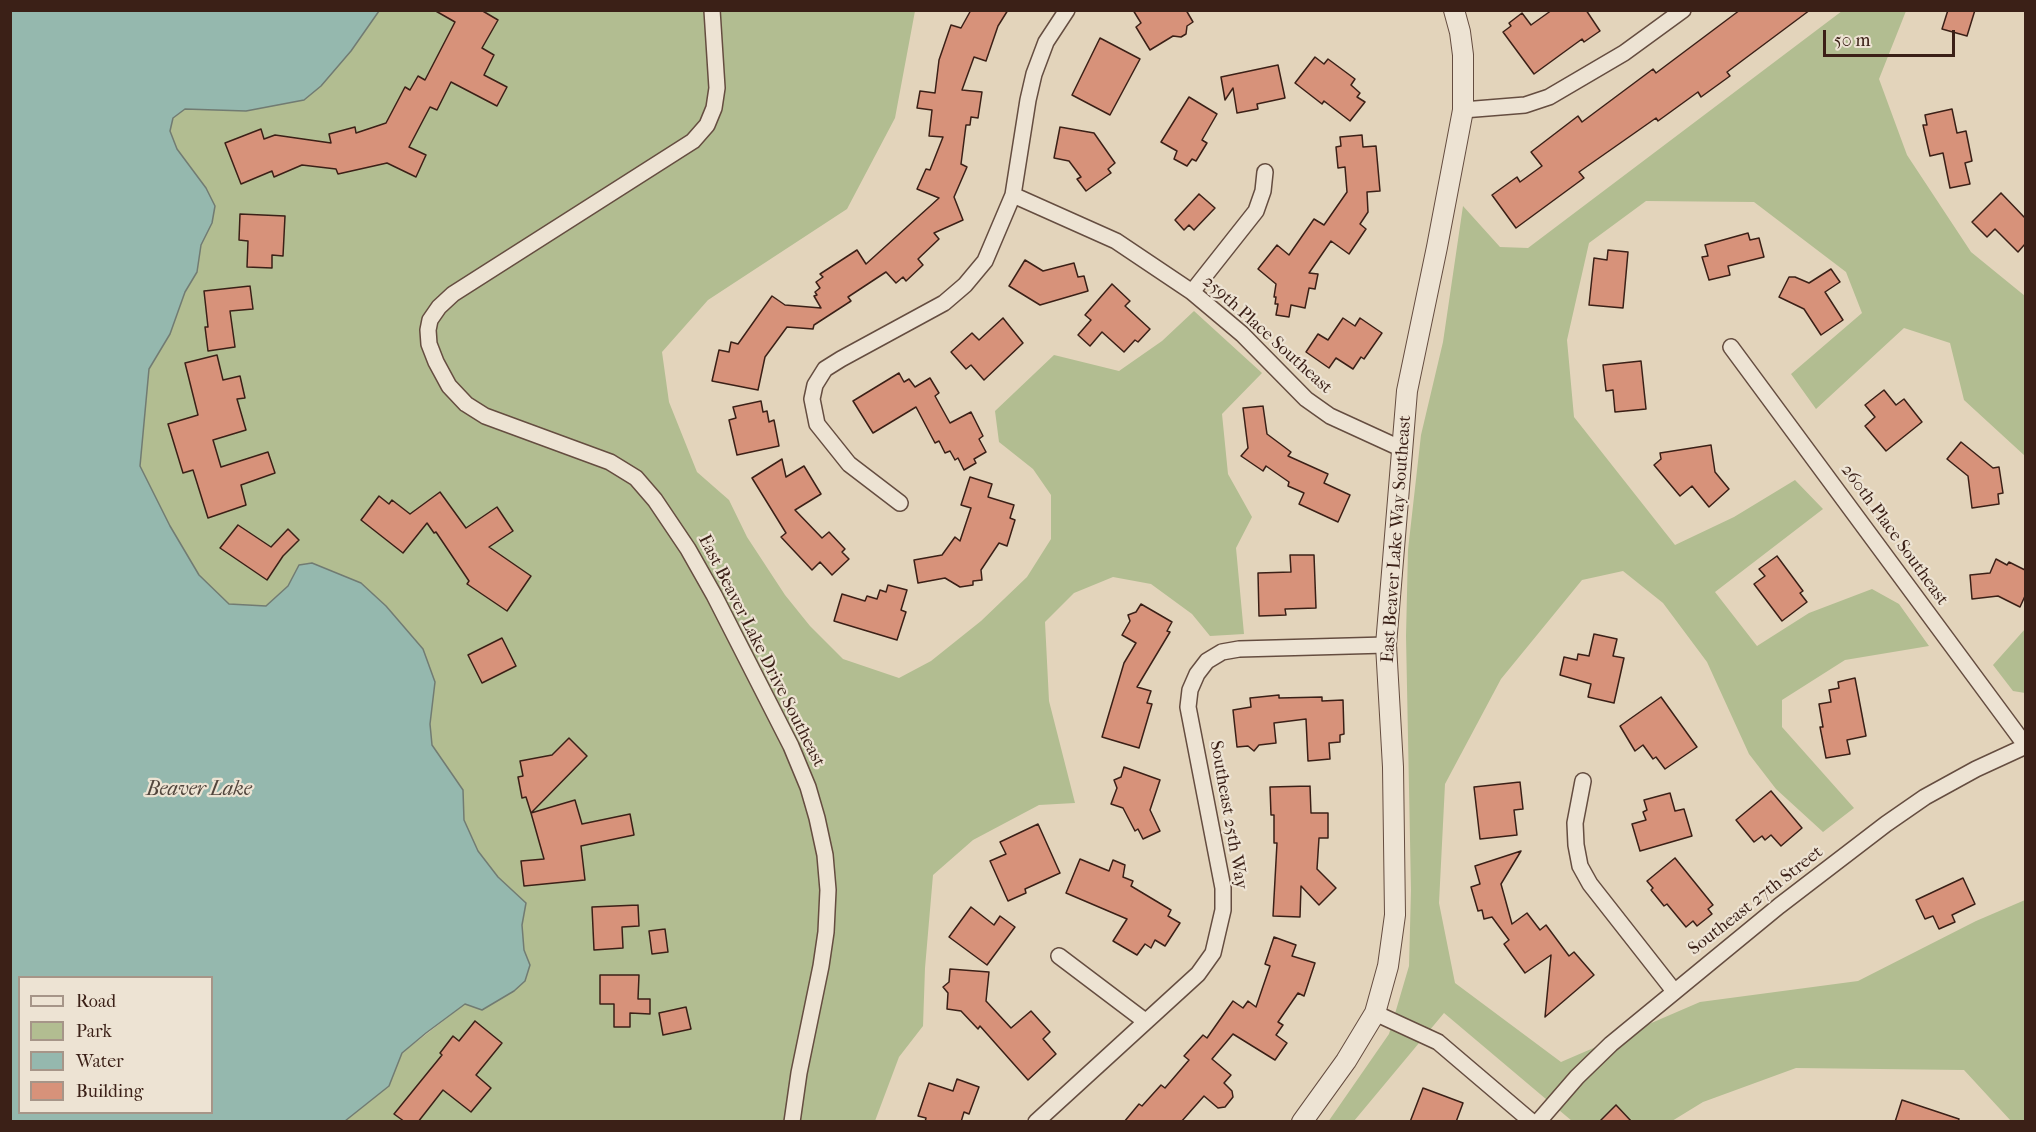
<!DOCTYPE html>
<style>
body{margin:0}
#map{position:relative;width:2036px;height:1132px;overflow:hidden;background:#e3d4bb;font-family:"IM FELL French Canon",serif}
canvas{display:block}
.frame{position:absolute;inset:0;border:12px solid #3b2017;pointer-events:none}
.legend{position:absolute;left:18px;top:976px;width:195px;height:138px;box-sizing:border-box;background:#ede3d3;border:2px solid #a69588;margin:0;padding:8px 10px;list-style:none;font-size:18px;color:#3b2017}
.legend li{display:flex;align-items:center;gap:12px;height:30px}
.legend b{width:30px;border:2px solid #a69588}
.scale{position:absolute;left:1823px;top:30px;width:132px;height:27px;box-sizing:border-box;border:3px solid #3b2017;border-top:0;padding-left:8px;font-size:18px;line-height:21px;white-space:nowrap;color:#3b2017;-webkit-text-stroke:4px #ede3d3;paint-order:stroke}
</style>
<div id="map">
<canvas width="2036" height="1132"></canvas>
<div class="frame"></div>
<ul class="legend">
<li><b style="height:8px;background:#ede3d3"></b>Road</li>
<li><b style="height:16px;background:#b2bd91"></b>Park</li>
<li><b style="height:16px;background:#95b8ae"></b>Water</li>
<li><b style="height:16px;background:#d7927a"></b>Building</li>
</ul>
<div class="scale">50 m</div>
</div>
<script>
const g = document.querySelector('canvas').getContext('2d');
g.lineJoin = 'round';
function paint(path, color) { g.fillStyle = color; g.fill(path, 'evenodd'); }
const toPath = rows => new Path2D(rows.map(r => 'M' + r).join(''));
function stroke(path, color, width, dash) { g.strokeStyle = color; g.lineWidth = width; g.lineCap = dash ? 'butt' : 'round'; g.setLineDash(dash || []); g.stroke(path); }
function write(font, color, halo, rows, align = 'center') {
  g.font = font + ' "IM FELL French Canon",serif'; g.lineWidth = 4.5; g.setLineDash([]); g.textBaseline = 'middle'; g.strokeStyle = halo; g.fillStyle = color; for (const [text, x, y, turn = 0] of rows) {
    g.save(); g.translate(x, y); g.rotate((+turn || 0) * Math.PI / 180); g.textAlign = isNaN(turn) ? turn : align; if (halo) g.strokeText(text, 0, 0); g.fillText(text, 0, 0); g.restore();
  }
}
paint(toPath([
 [379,11,915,11,895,118,847,209,708,300,662,352,669,402,697,472,729,500,747,537,785,595,810,626,843,659,899,678,931,661,981,621,1027,577,1051,539,1051,495,1033,469,999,442,995,411,1054,355,1119,371,1162,341,1194,311,1262,373,1222,414,1228,474,1252,517,1236,548,1244,634,1210,636,1192,614,1151,584,1113,577,1074,593,1045,622,1049,701,1075,803,1039,805,973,840,933,875,925,968,923,1026,899,1057,875,1121,345,1121,389,1086,402,1053,465,1004,530,965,524,950,522,925,526,903,498,877,478,851,464,820,463,790,432,745,430,724,435,682,423,649,386,606,361,583,311,563,299,565,288,586,266,606,229,604,199,575,170,526,140,466,149,369,170,334,185,292,197,272,201,245,212,223,206,188,177,149,170,131,173,118,185,109,246,111,304,100,351,51],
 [1842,11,1906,11,1879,79,1907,155,1971,252,2025,296,2025,456,1964,400,1950,343,1904,328,1816,409,1791,374,1862,313,1846,272,1754,202,1646,201,1589,243,1567,340,1574,417,1675,545,1734,517,1795,480,1823,509,1715,592,1757,646,1809,613,1872,589,1899,604,1929,646,1845,660,1782,700,1782,727,1854,808,1823,832,1776,789,1749,754,1707,662,1663,603,1623,571,1582,580,1501,679,1445,784,1439,903,1455,983,1561,1062,1700,1002,1858,981,1976,921,2025,900,2025,1121,2011,1121,1964,1070,1796,1068,1703,1102,1672,1121,1572,1121,1444,1013,1354,1121,1328,1122,1389,1034,1409,966,1411,890,1406,636,1408,550,1421,435,1443,342,1463,206,1500,247,1528,248],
 [2025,629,2025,693,2013,691,1993,665]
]), '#b2bd91');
const water = toPath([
 [10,11,379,11,351,51,321,86,304,100,246,111,185,109,173,118,170,131,177,149,206,188,215,206,212,223,201,245,197,272,185,292,170,334,149,369,140,466,170,526,199,575,229,604,266,606,288,586,299,565,312,563,361,583,386,606,423,649,435,682,430,724,432,745,463,790,464,820,478,851,498,877,526,903,522,925,524,950,530,965,525,981,514,991,482,1010,465,1004,426,1033,402,1053,389,1086,345,1121,11,1121,10,11],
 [20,978,212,978,212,1112,20,1112,20,978]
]);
paint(water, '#95b8ae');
stroke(water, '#717b72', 1.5);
const building = toPath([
 [434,10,481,10,498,20,482,48,494,55,484,75,507,87,497,106,451,82,437,110,430,107,409,147,426,155,416,177,387,163,338,174,336,169,302,165,274,177,272,171,241,184,225,143,261,129,264,139,275,135,331,143,329,134,355,127,356,133,386,123,405,87,410,90,418,76,425,80,455,22,434,10],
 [971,10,1008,10,998,26,986,61,974,57,962,90,982,92,978,118,971,117,970,125,966,125,961,164,967,167,954,197,963,220,934,233,939,239,918,259,923,265,906,281,903,277,896,283,886,272,848,297,851,301,814,325,813,329,787,327,765,357,758,390,712,381,719,350,729,352,731,342,738,344,772,296,785,305,821,308,814,296,817,295,815,292,820,288,816,282,823,277,820,274,857,250,866,264,939,198,917,189,926,169,930,170,943,137,929,136,932,110,917,108,920,91,935,93,939,60,951,25,961,28,971,10],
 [1133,10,1186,10,1193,22,1187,26,1186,34,1181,37,1173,36,1150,50,1136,27,1141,23,1133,10],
 [1552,10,1586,10,1600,31,1584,42,1582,39,1534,74,1503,32,1511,26,1509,23,1522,13,1531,25,1552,10],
 [1740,10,1810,10,1727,72,1730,76,1701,97,1698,92,1658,121,1656,118,1579,172,1584,178,1516,228,1492,195,1517,177,1520,182,1542,166,1531,152,1578,116,1582,122,1653,69,1656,73,1740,10],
 [1948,10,1975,10,1967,36,1942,29,1948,10],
 [1100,38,1140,59,1110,115,1072,95,1100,38],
 [1315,57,1324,64,1328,59,1355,79,1351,85,1360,93,1357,97,1365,102,1350,121,1324,101,1322,104,1295,83,1315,57],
 [1278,65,1285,98,1257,104,1258,109,1237,113,1233,88,1225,100,1221,77,1278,65],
 [1189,97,1217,114,1202,140,1207,143,1196,161,1192,159,1187,166,1174,159,1177,151,1161,142,1189,97],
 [1952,109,1957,133,1966,131,1972,161,1965,163,1970,184,1950,188,1943,153,1930,156,1923,125,1927,125,1925,115,1952,109],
 [1060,127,1094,133,1115,163,1108,169,1111,173,1086,191,1077,179,1081,177,1069,161,1054,158,1060,127],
 [1362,135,1363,147,1376,146,1380,191,1367,192,1368,212,1360,224,1366,229,1349,254,1331,241,1309,273,1318,274,1315,289,1309,288,1305,308,1291,305,1289,317,1276,315,1278,304,1275,304,1276,297,1274,297,1276,284,1258,269,1277,245,1289,255,1314,219,1324,225,1347,192,1345,167,1338,168,1336,147,1341,146,1340,137,1362,135],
 [2001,193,2025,218,2025,244,2018,252,1995,229,1987,237,1972,222,2001,193],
 [1199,194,1215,208,1194,230,1189,225,1184,230,1175,220,1199,194],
 [240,214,285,216,283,256,272,255,272,268,247,267,248,241,239,240,240,214],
 [1748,233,1750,240,1759,238,1764,257,1728,266,1730,275,1709,280,1702,257,1708,256,1705,245,1748,233],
 [1608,250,1628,252,1623,308,1589,305,1594,258,1607,260,1608,250],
 [1025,260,1043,271,1074,263,1078,277,1084,276,1088,291,1040,305,1009,286,1025,260],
 [1831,269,1840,282,1825,292,1843,320,1821,335,1804,309,1779,297,1789,277,1795,277,1809,283,1831,269],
 [1112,284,1130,301,1125,306,1150,329,1138,342,1135,340,1124,352,1102,332,1090,346,1078,335,1091,320,1085,315,1112,284],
 [250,286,253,309,230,311,235,347,208,351,205,327,208,327,204,291,250,286],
 [1003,318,1023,343,984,380,971,365,966,369,951,352,972,333,979,340,1003,318],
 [1343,318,1355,326,1360,318,1382,333,1364,359,1361,357,1353,369,1336,358,1329,368,1306,352,1318,334,1328,340,1343,318],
 [217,355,223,380,240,376,245,398,237,399,246,430,213,440,221,467,268,452,275,473,241,485,246,505,208,518,193,470,183,473,168,424,198,415,185,363,217,355],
 [1641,361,1646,409,1615,412,1613,390,1606,391,1603,365,1641,361],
 [899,373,904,382,909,379,915,387,930,378,939,393,935,396,950,423,971,412,983,436,979,439,986,452,974,459,976,463,964,470,958,458,955,460,950,451,945,453,939,441,935,443,916,407,873,433,853,401,899,373],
 [1884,390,1896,405,1904,399,1922,422,1886,451,1865,426,1875,417,1865,405,1884,390],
 [761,401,763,412,767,411,769,422,774,420,779,446,737,455,729,420,736,418,733,407,761,401],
 [1263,406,1267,434,1291,452,1288,456,1328,474,1324,483,1350,495,1338,522,1299,504,1304,493,1288,486,1289,482,1266,466,1263,471,1241,456,1248,448,1243,408,1263,406],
 [1961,442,1993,468,1999,467,2003,493,1998,494,1999,504,1972,508,1968,476,1947,459,1961,442],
 [1711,445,1715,472,1729,489,1709,507,1692,486,1680,496,1654,465,1661,459,1660,453,1711,445],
 [782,459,786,477,804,466,821,494,795,510,822,538,829,532,845,549,842,552,849,559,832,575,820,562,812,570,781,537,786,533,752,478,782,459],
 [970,477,992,484,988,497,1014,505,1010,518,1015,520,1007,546,999,543,981,570,982,580,973,581,973,585,960,587,945,578,918,583,914,560,942,555,955,537,960,541,971,508,961,505,970,477],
 [440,492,466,528,497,507,513,531,489,547,531,576,507,611,467,584,469,581,436,532,434,533,427,523,403,553,361,520,379,496,389,504,392,500,410,514,440,492],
 [238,525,271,547,288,529,299,540,283,556,267,580,220,548,238,525],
 [1290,555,1314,555,1316,608,1285,609,1286,615,1259,616,1258,573,1291,572,1290,555],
 [1777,556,1803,591,1800,593,1807,602,1782,621,1754,584,1765,576,1759,569,1777,556],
 [1996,559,2007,565,2009,562,2025,570,2025,596,2020,607,1998,596,1972,599,1970,575,1990,573,1996,559],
 [888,585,907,590,901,610,906,612,897,640,834,621,842,594,865,601,867,596,877,599,880,590,886,592,888,585],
 [1141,604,1172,622,1167,631,1170,632,1137,687,1151,691,1147,703,1152,704,1139,748,1102,737,1124,663,1136,643,1122,635,1130,621,1128,615,1136,612,1141,604],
 [1594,634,1617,639,1613,656,1624,658,1614,703,1588,697,1591,684,1560,675,1564,657,1577,660,1578,654,1589,656,1594,634],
 [502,638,516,666,482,683,468,655,502,638],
 [1855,678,1866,736,1847,740,1850,754,1826,758,1820,727,1823,727,1819,704,1831,702,1829,690,1839,688,1838,682,1855,678],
 [1279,695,1279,698,1322,697,1322,701,1343,700,1344,734,1340,735,1340,742,1329,743,1330,759,1308,761,1306,719,1274,723,1276,743,1259,745,1254,751,1248,746,1237,747,1233,710,1251,707,1250,698,1279,695],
 [1661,697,1697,747,1665,769,1656,757,1653,759,1643,745,1635,751,1620,726,1661,697],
 [569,738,587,756,531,813,526,797,522,798,518,777,523,776,520,761,552,755,569,738],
 [1124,767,1160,780,1150,810,1160,831,1143,839,1138,829,1135,831,1123,808,1111,804,1117,788,1114,780,1121,777,1124,767],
 [1520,782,1523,809,1514,810,1517,835,1480,839,1474,787,1520,782],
 [1310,786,1311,813,1328,813,1328,838,1319,838,1317,869,1336,888,1319,905,1301,886,1300,917,1273,916,1277,843,1274,843,1274,815,1271,815,1270,787,1310,786],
 [1771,791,1802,828,1781,846,1771,835,1765,840,1762,836,1754,842,1736,820,1771,791],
 [1670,793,1675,811,1684,809,1692,836,1640,851,1632,824,1646,820,1643,812,1647,810,1644,800,1670,793],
 [575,800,582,824,630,814,634,835,581,846,585,880,524,886,521,861,544,859,531,813,575,800],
 [1038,824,1060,873,1025,889,1026,893,1008,901,990,861,1006,854,1000,842,1038,824],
 [1521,851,1501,884,1512,924,1527,913,1540,930,1546,925,1569,956,1574,952,1594,975,1545,1017,1551,955,1525,973,1504,944,1509,940,1492,917,1484,919,1482,910,1478,911,1471,887,1480,884,1475,866,1521,851],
 [1675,858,1713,905,1708,909,1712,914,1697,926,1693,921,1686,927,1667,904,1664,906,1651,890,1653,888,1647,881,1675,858],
 [1080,859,1109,871,1113,860,1125,865,1123,877,1133,881,1131,886,1171,910,1168,916,1180,923,1165,946,1155,940,1151,948,1145,944,1137,955,1113,941,1127,919,1066,893,1080,859],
 [1963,878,1975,904,1952,915,1955,922,1939,929,1933,916,1925,919,1916,900,1963,878],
 [638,905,639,926,622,927,623,948,594,950,592,907,638,905],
 [971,907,994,925,1000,916,1015,927,987,965,949,937,971,907],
 [665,929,668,952,652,954,649,931,665,929],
 [1274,937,1296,945,1292,956,1315,963,1304,996,1298,993,1278,1022,1283,1025,1276,1035,1287,1043,1275,1060,1233,1034,1212,1059,1231,1075,1224,1083,1232,1091,1233,1097,1225,1107,1218,1108,1204,1096,1181,1122,1124,1122,1139,1104,1142,1106,1161,1085,1165,1088,1189,1060,1184,1056,1203,1035,1207,1038,1233,1001,1243,1008,1248,1001,1256,1007,1270,966,1265,964,1274,937],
 [950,969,989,972,986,1001,1011,1028,1031,1011,1050,1032,1043,1039,1056,1054,1028,1080,980,1026,978,1029,961,1011,947,1009,948,993,943,987,949,982,950,969],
 [600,975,639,975,638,999,650,999,650,1014,630,1013,630,1027,614,1027,614,1004,600,1004,600,975],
 [686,1007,691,1029,663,1035,659,1013,686,1007],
 [475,1021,502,1043,476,1075,491,1088,471,1112,443,1090,418,1122,405,1122,394,1114,442,1055,440,1053,453,1036,459,1041,475,1021],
 [957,1079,979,1087,969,1114,964,1112,961,1122,925,1122,926,1118,918,1116,929,1083,953,1091,957,1079],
 [1423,1088,1463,1103,1456,1122,1410,1122,1423,1088],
 [1902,1100,1959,1119,1958,1122,1895,1122,1902,1100],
 [1616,1105,1632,1122,1599,1122,1616,1105]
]);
paint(building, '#d7927a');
stroke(building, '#3b2017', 1.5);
const minor = toPath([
 [712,10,717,88,714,108,707,125,693,141,453,294,439,307,430,320,428,330,429,344,436,362,449,386,466,404,485,416,610,462,636,478,655,500,688,549,714,595,791,746,808,787,817,818,825,855,828,890,826,932,821,966,799,1073,792,1122],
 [1463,110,1525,105,1549,97,1624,53,1683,10],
 [1013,195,1116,241,1192,292,1242,334,1306,399,1330,416,1402,449],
 [1192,292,1256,211,1263,191,1265,172],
 [1731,347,2026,746],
 [900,503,849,464,817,424,812,399,815,385,825,369,841,359,944,303,965,285,985,261,1013,195,1028,100,1034,74,1046,42,1067,10],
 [1583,781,1575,823,1576,845,1580,866,1590,884,1674,991],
 [1059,956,1145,1021],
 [1375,1013,1438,1042,1532,1122],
 [1036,1122,1198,974,1213,953,1223,910,1223,888,1188,707,1190,690,1197,674,1207,661,1222,652,1239,649,1386,645],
 [1538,1122,1577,1077,1611,1044,1779,906,1886,824,1925,797,1976,769,2026,746]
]);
const tertiary = toPath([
 [1302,1122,1346,1061,1375,1013,1388,966,1395,915,1393,767,1386,645,1407,391,1437,247,1463,110,1463,55,1460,32,1454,10]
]);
stroke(minor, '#654d40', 18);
stroke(tertiary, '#654d40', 22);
stroke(minor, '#ede3d3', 15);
stroke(tertiary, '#ede3d3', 20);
write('18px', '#3b2017', '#ede3d3', [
 ["259th Place Southeast",1267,335,42],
 ["260th Place Southeast",1894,535,54],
 ["East Beaver Lake Way Southeast",1397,539,-86],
 ["East Beaver Lake Drive Southeast",761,651,63],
 ["Southeast 25th Way",1228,815,80],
 ["Southeast 27th Street",1756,901,-38]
]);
write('italic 20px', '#52463d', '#ede3d3', [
 ["Beaver Lake",199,790]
]);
</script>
